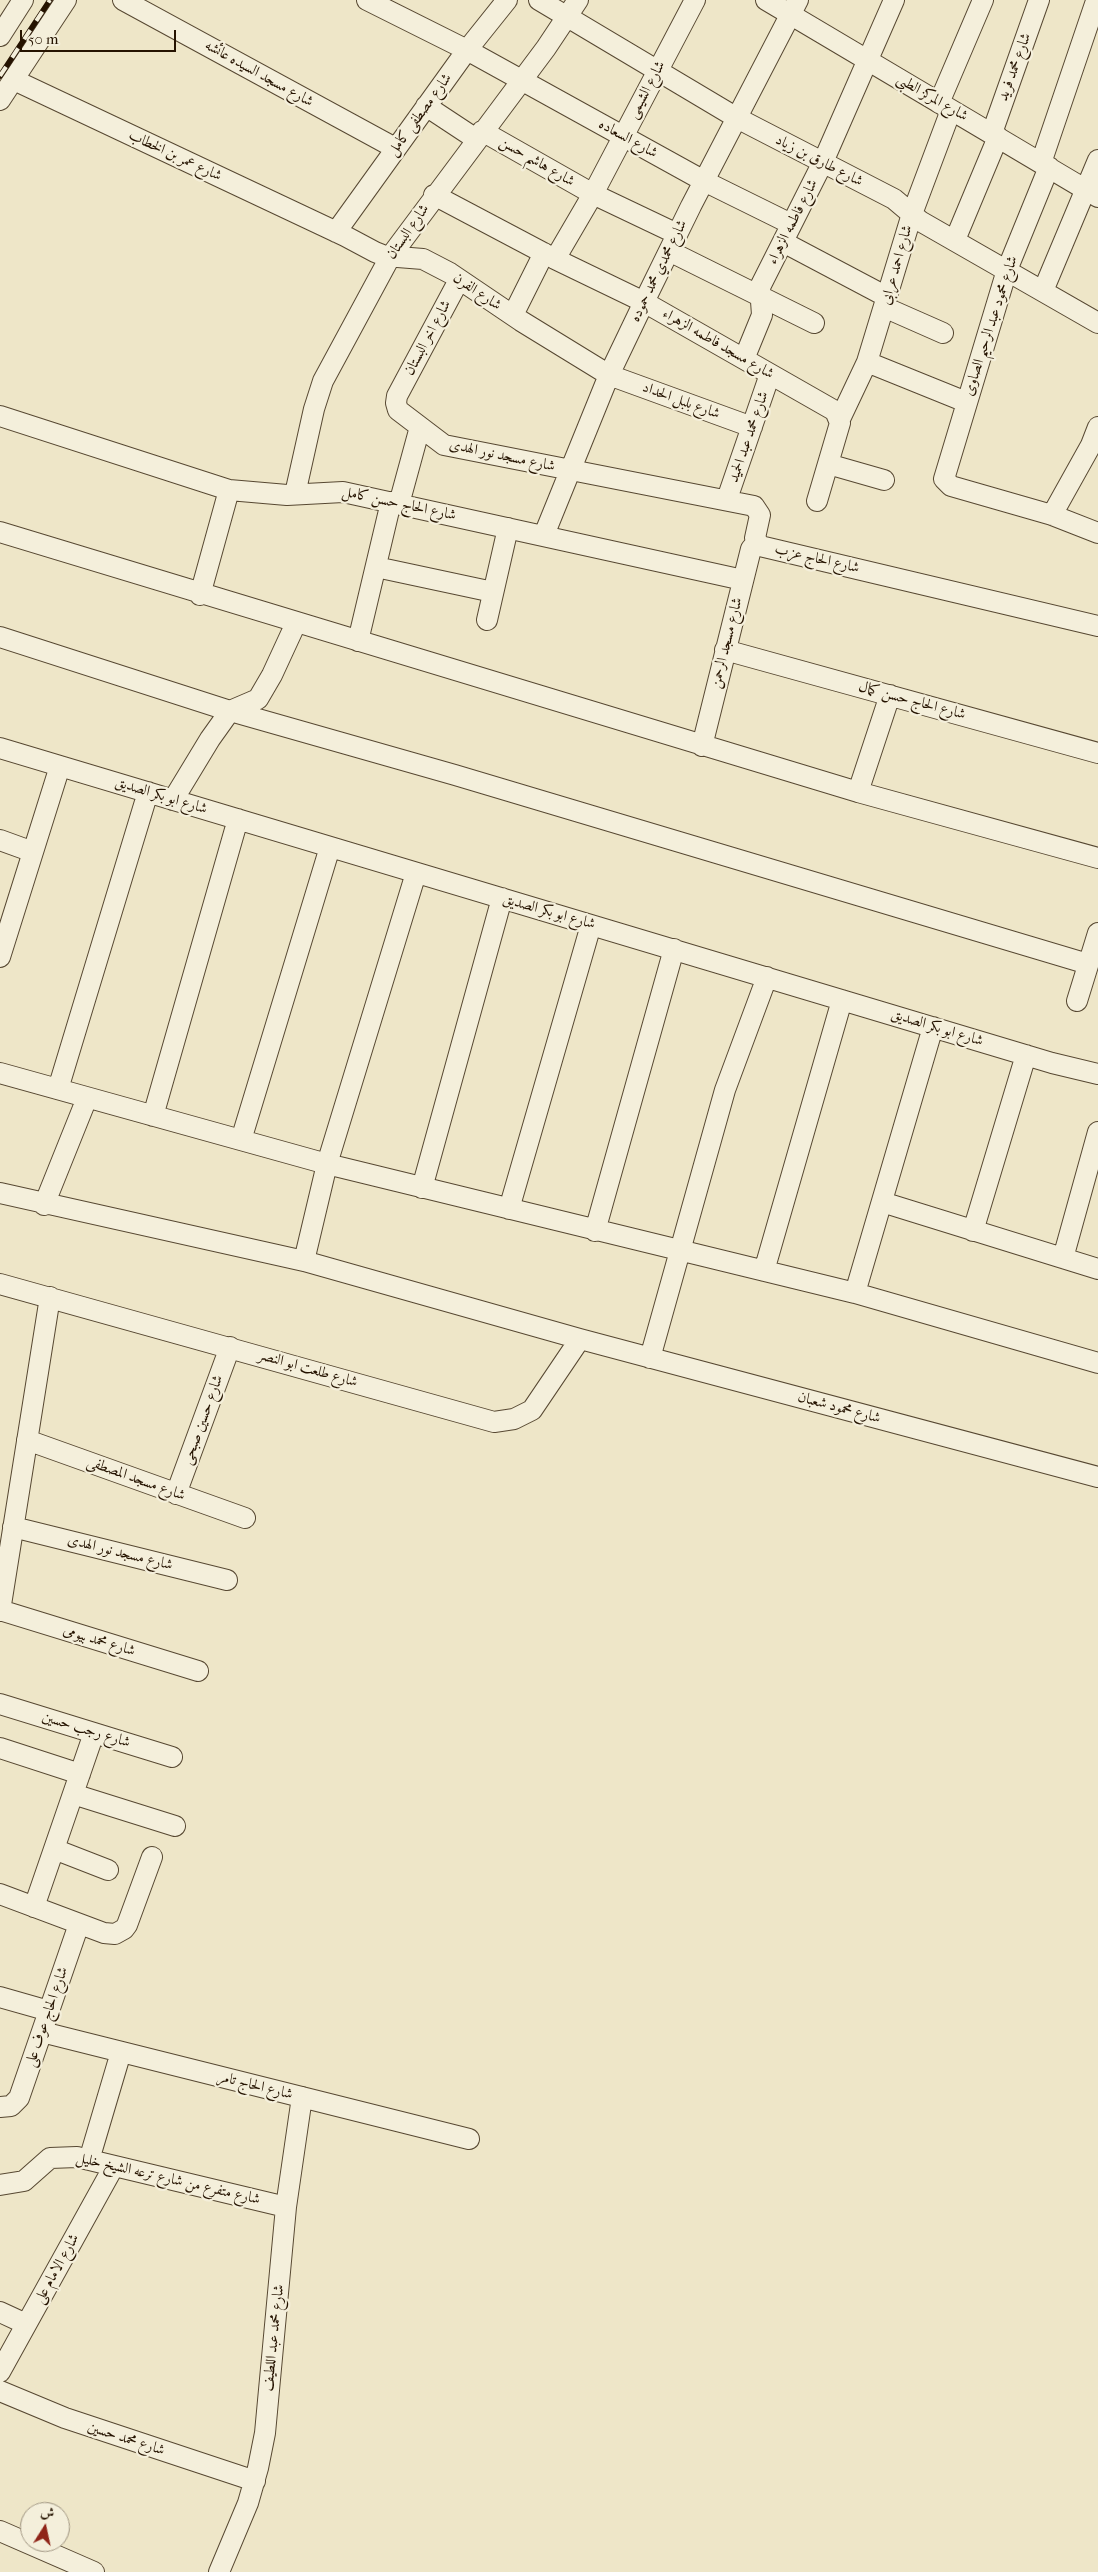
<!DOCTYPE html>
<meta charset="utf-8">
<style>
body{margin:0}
#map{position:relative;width:1098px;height:2572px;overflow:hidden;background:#eee6c8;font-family:"IM FELL French Canon",Amiri,serif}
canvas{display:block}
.north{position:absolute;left:20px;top:2502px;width:50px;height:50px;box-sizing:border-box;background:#f4efdb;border:1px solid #a19783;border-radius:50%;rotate:10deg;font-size:14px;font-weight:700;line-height:20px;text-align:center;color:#251300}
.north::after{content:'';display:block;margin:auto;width:18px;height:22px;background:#8f2418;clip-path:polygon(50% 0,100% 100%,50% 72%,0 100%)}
.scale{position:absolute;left:20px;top:30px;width:156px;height:22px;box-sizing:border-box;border:2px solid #251300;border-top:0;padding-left:6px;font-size:15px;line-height:18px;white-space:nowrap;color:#251300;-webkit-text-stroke:4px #f4efdb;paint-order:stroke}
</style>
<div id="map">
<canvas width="1098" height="2572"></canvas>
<div class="north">ش</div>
<div class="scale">50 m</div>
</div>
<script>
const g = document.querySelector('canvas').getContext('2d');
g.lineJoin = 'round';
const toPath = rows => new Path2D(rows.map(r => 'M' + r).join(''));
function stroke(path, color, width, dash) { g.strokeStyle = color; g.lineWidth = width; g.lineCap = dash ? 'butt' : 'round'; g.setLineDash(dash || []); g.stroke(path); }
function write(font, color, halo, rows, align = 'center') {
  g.font = font + ' "IM FELL French Canon",Amiri,serif'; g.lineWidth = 4.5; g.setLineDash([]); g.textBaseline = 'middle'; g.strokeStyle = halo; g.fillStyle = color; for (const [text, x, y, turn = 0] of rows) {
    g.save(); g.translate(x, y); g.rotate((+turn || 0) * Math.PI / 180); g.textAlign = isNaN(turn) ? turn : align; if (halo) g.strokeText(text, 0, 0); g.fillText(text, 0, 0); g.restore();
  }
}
const minor = toPath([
 [123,0,395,148],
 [367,0,467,50,704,181,791,224],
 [539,0,737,118,894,199,920,221,1098,323],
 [766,0,1098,197],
 [0,36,23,0],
 [14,80,345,236,375,252,385,256,423,259,450,273,521,321,609,375,752,427],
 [0,100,66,0],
 [939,103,983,0],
 [426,106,476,139],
 [482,131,593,194,677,234],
 [992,133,1039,0],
 [1041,163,1095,4],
 [1049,167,1007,270,944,479,951,486,1052,515,1098,533],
 [434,195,555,259,644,302,835,411,840,423,817,501],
 [336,232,467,50,507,0],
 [955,240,998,137],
 [783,242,887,297],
 [669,251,814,323],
 [555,259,593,194,695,0],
 [459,280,397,396,396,403,398,410,444,445,754,506,760,515,755,538,760,546,1098,626],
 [1043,291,1098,160],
 [884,307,943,333],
 [513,315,544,253],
 [744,359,762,315,760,287,823,162,894,0],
 [867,362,966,402],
 [0,416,229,490,287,495,343,492,743,580],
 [840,419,867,362,912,214,951,110],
 [828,464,884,480],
 [295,494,314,409,323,381,390,257,546,48,578,0],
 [727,499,770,374],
 [399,504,420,427],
 [1052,515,1091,445,1098,427],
 [0,532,858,792,1098,858],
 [544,535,609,375,644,302,691,206,798,0],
 [376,567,493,592],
 [200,595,229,490],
 [487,620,508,528],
 [0,637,230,711,455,775,1088,964],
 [358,641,391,502],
 [725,650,1098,753],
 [702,746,751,549,756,543],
 [0,748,1052,1063,1098,1074],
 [858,792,890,695],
 [173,800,210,739,230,711,258,699,272,675,296,623],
 [0,840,33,852],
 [0,957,60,766],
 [1077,1001,1098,933],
 [0,1073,327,1164,855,1293,1098,1363],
 [58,1089,148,792],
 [153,1116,238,819],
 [241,1140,330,847],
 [422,1188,502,898],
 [0,1193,304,1261,580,1339,1098,1477],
 [882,1202,1098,1269],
 [44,1205,87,1098],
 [509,1209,591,925],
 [595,1231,674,949],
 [973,1231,1026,1055],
 [1063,1258,1098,1132],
 [304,1261,327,1164,416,873],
 [764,1271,842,1000],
 [0,1284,494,1422,514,1419,532,1410,580,1339],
 [855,1293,933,1027],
 [650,1358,725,1090,767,977],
 [27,1440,245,1518],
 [176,1494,230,1347],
 [13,1527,227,1580],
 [0,1610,198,1671],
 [0,1611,50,1297],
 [0,1704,172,1757],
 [0,1748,80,1774],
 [73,1794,175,1826],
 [54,1849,108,1870],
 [0,1894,104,1933,115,1934,124,1929,127,1925,152,1857],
 [34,1907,94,1733],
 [0,1997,49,2011],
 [42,2032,469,2139],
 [0,2107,11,2106,19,2098,79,1924],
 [89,2160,121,2052],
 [0,2185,24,2181,50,2158,77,2157,286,2207],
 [0,2312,26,2324],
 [0,2372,114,2166],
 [0,2391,65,2418,255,2481],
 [0,2531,94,2572],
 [219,2572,248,2503,258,2468,265,2433,286,2207,302,2097]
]);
stroke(minor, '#574832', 22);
stroke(minor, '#f4efdb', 20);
const rail = toPath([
 [0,76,50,0]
]);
stroke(rail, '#251300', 5.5);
stroke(rail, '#f4efdb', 4, [11]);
write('15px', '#251300', '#f4efdb', [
 ["شارع محمد فريد",1015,67,-70],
 ["شارع مسجد السيده عائشه",259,74,29],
 ["شارع الشيمى",647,90,-62],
 ["شارع المركز الطبى",932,98,30],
 ["شارع مصطفى كامل",420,115,-54],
 ["شارع السعاده",628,139,29],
 ["شارع عمر بن الخطاب",175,156,25],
 ["شارع طارق بن زياد",819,161,27],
 ["شارع هاشم حسن",537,162,30],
 ["شارع فاطمه الزهراء",793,222,-63],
 ["شارع البستان",408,232,-55],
 ["شارع احمد عرابى",897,265,-74],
 ["شارع محمدي محمد حموده",659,271,-64],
 ["شارع الفرن",477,292,34],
 ["شارع محمود عبد الرحيم الصاوى",991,326,-72],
 ["شارع اخر البستان",428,338,-62],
 ["شارع مسجد فاطمه الزهراء",718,344,30],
 ["شارع بلبل الحداد",681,401,20],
 ["شارع محمد عبد الحميد",749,437,-71],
 ["شارع مسجد نور الهدى",502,456,12],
 ["شارع الحاج حسن كامل",399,504,12],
 ["شارع الحاج عزب",817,559,13],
 ["شارع مسجد الرحمن",727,643,-76],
 ["شارع الحاج حسن كمال",912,701,15],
 ["شارع ابو بكر الصديق",161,796,17],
 ["شارع ابو بكر الصديق",549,912,16],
 ["شارع ابو بكر الصديق",937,1028,17],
 ["شارع طلعت ابو النصر",308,1369,16],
 ["شارع محمود شعبان",839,1408,15],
 ["شارع حسين صبحى",203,1420,-70],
 ["شارع مسجد المصطفى",136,1479,20],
 ["شارع مسجد نور الهدى",120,1553,14],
 ["شارع محمد بيومى",99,1641,17],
 ["شارع رجب حسين",86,1730,17],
 ["شارع الحاج عوف على",47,2017,-71],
 ["شارع الحاج تامر",255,2086,14],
 ["شارع متفرع من شارع ترعه الشيخ خليل",168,2179,13],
 ["شارع الامام على",57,2269,-61],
 ["شارع محمد عبد اللطيف",274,2338,-84],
 ["شارع محمد حسين",126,2439,18]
]);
</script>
